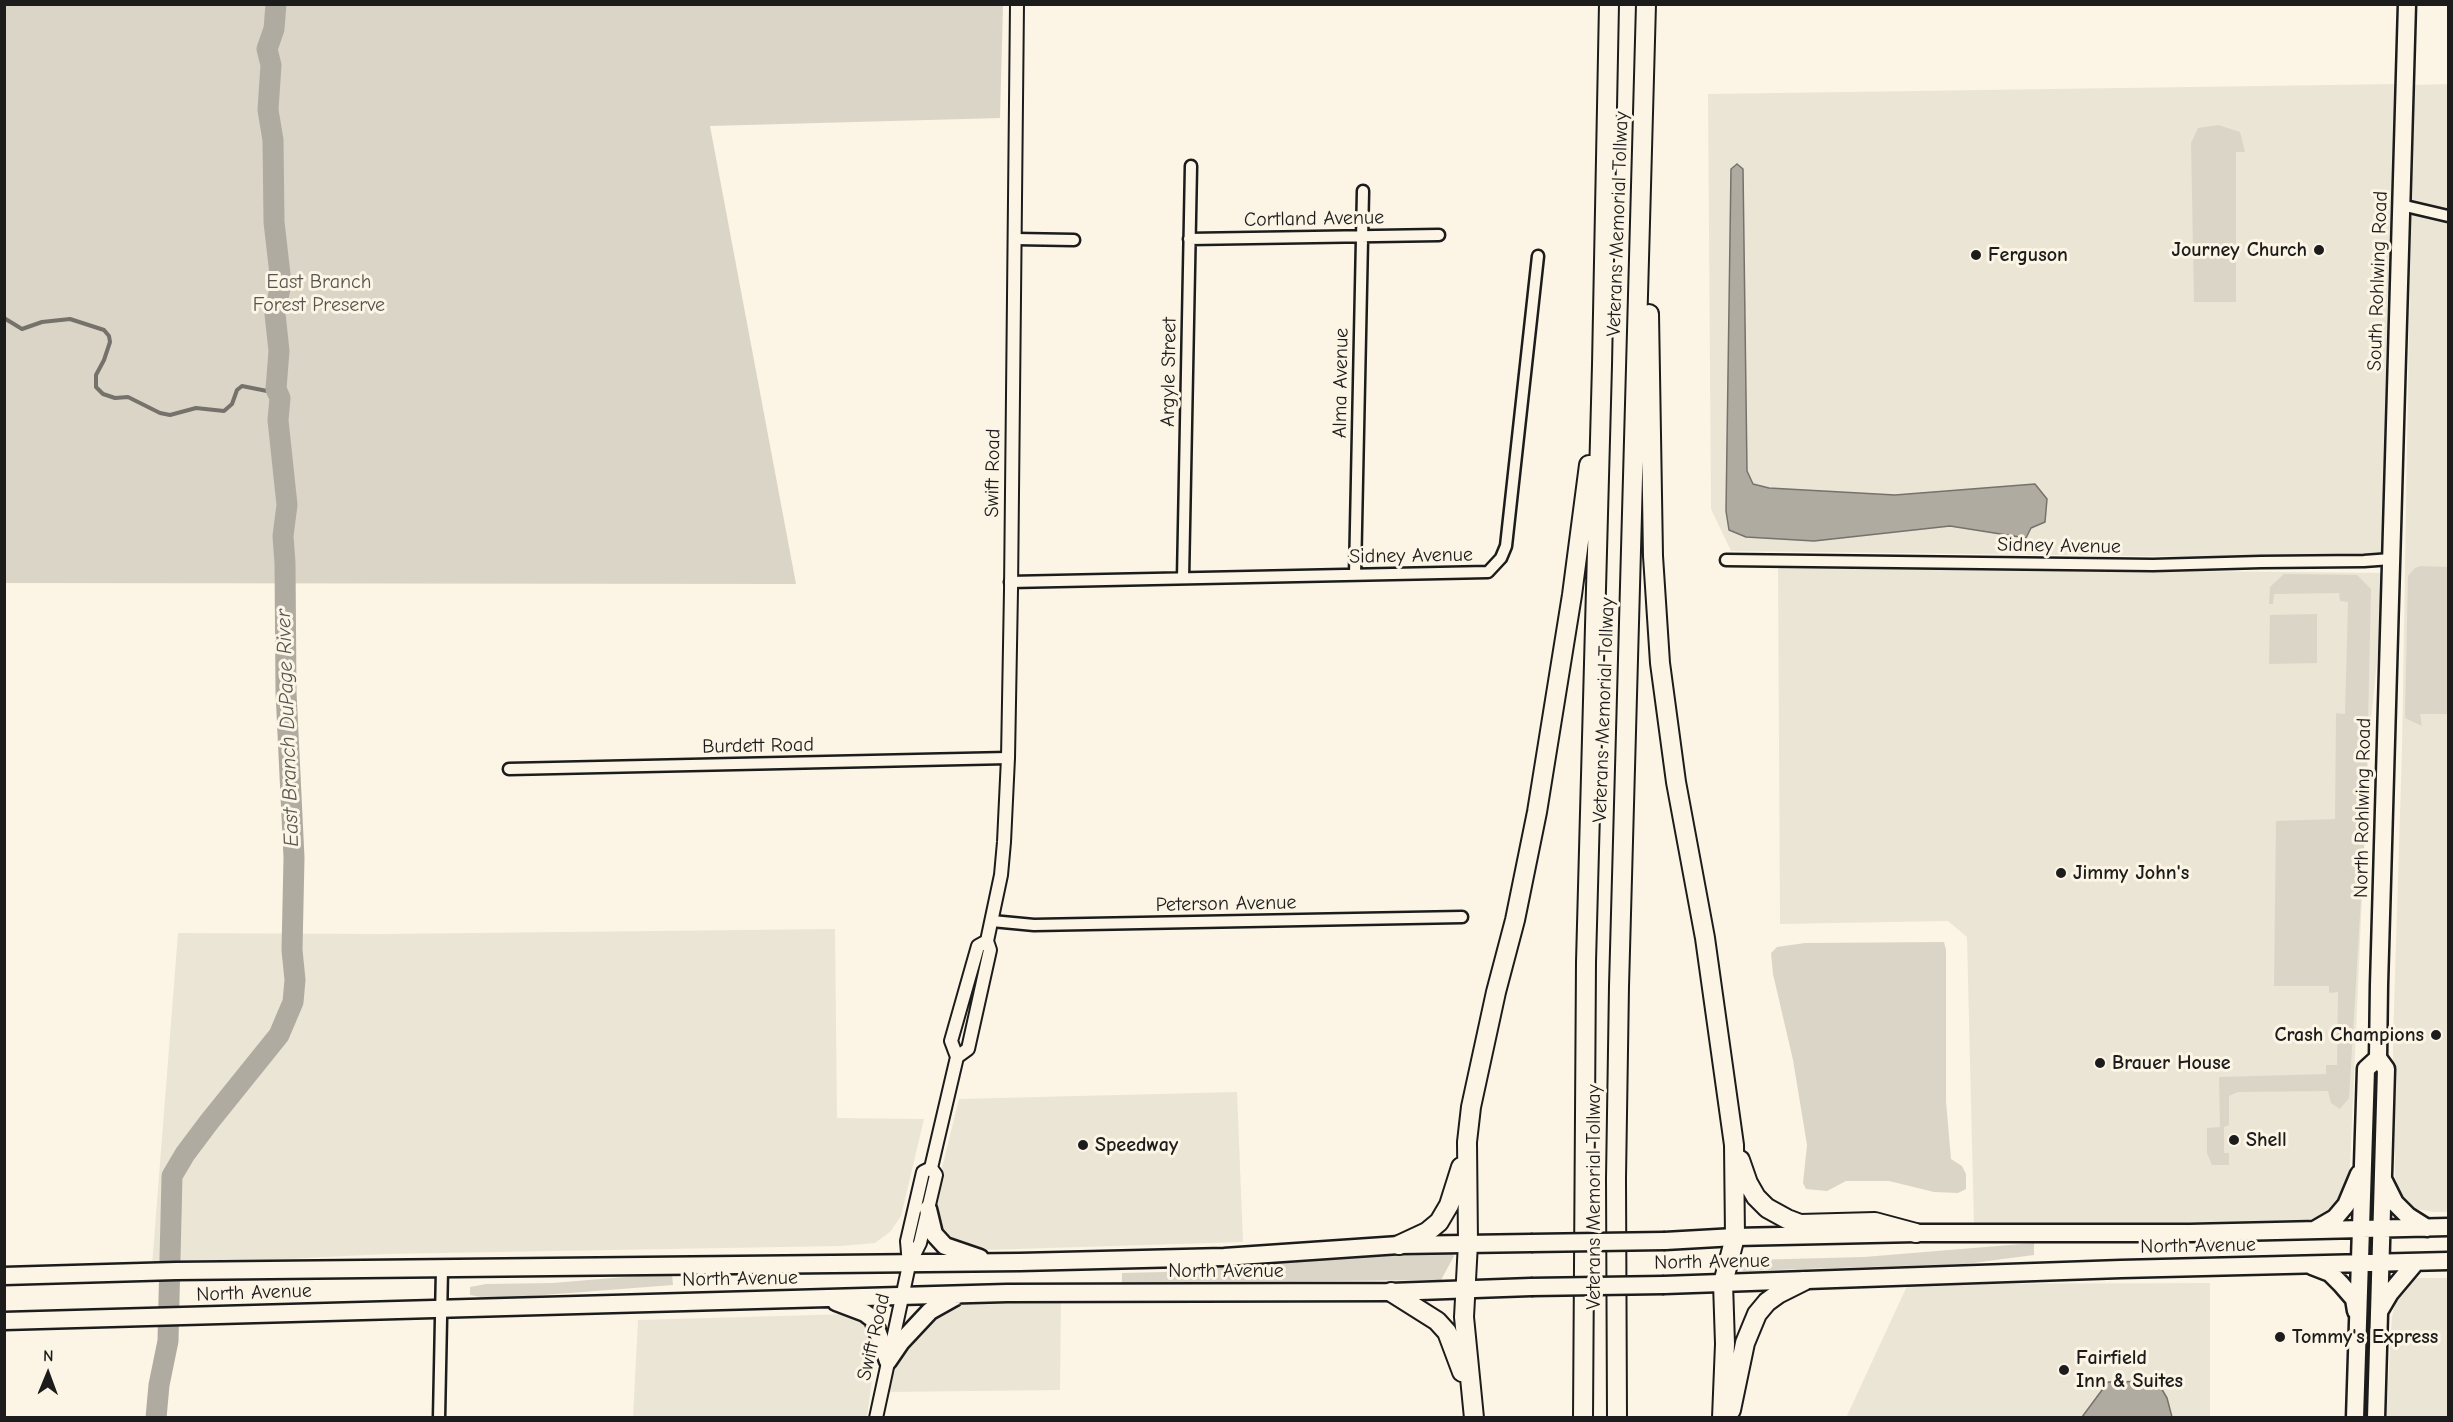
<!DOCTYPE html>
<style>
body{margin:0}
#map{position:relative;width:2453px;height:1422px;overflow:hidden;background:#fcf5e5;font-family:"Comic Neue",sans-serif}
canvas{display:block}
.frame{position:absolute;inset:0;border:6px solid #1c1c1c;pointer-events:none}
.north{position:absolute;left:18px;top:1344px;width:60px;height:60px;-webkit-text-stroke:4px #fcf5e5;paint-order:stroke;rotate:1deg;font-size:16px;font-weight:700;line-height:24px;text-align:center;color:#1c1c1c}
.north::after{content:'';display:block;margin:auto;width:21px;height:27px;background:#1c1c1c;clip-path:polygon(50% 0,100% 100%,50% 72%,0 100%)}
</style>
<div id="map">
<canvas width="2453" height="1422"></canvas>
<div class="frame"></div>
<div class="north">N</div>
</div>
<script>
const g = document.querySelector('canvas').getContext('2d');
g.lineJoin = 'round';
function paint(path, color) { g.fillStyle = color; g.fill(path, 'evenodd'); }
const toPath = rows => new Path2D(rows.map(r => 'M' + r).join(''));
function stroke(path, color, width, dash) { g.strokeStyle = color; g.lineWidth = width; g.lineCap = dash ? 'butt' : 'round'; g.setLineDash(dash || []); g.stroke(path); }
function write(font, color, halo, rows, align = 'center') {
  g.font = font + ' "Comic Neue",sans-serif'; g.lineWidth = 6; g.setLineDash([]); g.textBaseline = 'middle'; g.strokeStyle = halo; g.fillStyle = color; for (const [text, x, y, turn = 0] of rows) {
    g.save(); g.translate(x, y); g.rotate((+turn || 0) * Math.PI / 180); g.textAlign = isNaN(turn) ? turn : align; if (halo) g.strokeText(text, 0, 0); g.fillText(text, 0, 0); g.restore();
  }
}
paint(toPath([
 [2398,84,2384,559,1731,551,1711,509,1708,94],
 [2448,84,2448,1212,2434,1212,2410,1208,2401,1197,2395,1178,2393,1040,2402,749,2413,85],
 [1778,567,2386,573,2369,739,2350,1166,2346,1194,2332,1213,2303,1221,1974,1226,1967,937,1948,921,1780,924],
 [835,929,837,1118,924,1119,901,1216,890,1232,875,1243,840,1246,385,1254,152,1266,178,933,382,934],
 [1237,1092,1243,1242,984,1250,955,1244,939,1232,935,1215,937,1188,959,1099],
 [2418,1278,2448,1278,2448,1417,2386,1418,2392,1317,2398,1292,2410,1280],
 [2210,1283,2210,1417,1846,1418,1908,1284],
 [1061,1296,1060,1390,885,1392,895,1358,932,1314,966,1303,1001,1297],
 [850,1314,871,1326,876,1350,867,1417,633,1418,638,1320]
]), '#ebe5d6');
paint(toPath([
 [5,4,1003,5,1000,118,710,126,796,584,5,583],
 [2218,125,2240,132,2245,152,2236,152,2236,302,2194,302,2191,143,2198,128],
 [2420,566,2448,567,2448,714,2420,714,2422,726,2405,718,2408,576,2415,568],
 [2284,574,2357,575,2371,589,2366,814,2349,1098,2340,1109,2331,1103,2328,1091,2238,1092,2229,1096,2229,1125,2224,1127,2224,1153,2229,1153,2229,1165,2212,1165,2207,1153,2207,1128,2220,1127,2219,1077,2326,1074,2326,1065,2337,1065,2338,992,2329,993,2329,986,2274,986,2276,821,2335,819,2336,713,2345,714,2348,602,2340,601,2339,593,2274,594,2273,604,2269,604,2270,587],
 [2317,614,2317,663,2269,664,2270,615],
 [1944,942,1946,950,1946,1101,1951,1159,1962,1166,1966,1174,1966,1189,1958,1193,1934,1192,1889,1181,1846,1181,1827,1191,1806,1189,1803,1183,1807,1145,1793,1060,1773,974,1771,953,1777,947,1805,943],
 [2034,1243,2034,1255,1965,1264,1742,1271,1750,1260,1864,1257],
 [1451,1253,1454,1256,1441,1280,1122,1283,1122,1273,1164,1272,1274,1261],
 [660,1274,672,1274,673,1285,505,1298,491,1299,470,1295,470,1287,486,1284,553,1283]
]), '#dbd5c8');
const water = toPath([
 [1737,164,1743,169,1747,471,1753,484,1769,488,1895,495,2035,484,2047,499,2045,522,2031,528,2026,538,1950,526,1814,541,1746,537,1729,530,1726,511,1731,169,1737,164],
 [2157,1381,2167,1398,2172,1417,2082,1417,2108,1382,2157,1381]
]);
paint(water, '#b0aba1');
stroke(water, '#75726c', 1.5);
stroke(toPath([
 [4,318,22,329,42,322,70,319,104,330,109,336,110,342,104,360,96,375,96,387,103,394,115,398,128,397,160,413,170,415,196,408,224,411,232,404,237,390,242,386,277,393]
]), '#75726c', 4);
stroke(toPath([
 [156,1418,159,1385,168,1341,172,1176,185,1154,209,1122,279,1035,293,1002,295,980,292,950,294,858,286,692,285,563,283,536,287,505,278,420,280,398,276,389,279,351,275,314,281,283,274,222,273,140,268,110,271,65,267,49,274,29,276,4]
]), '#b0aba1', 21);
const minor = toPath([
 [2401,205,2448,216],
 [1015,239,1074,240],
 [1189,239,1439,235],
 [1726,560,2153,565,2261,562,2364,561,2391,559],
 [1355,575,1363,191],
 [1183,578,1191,166],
 [1010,582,1488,572,1501,558,1506,546,1538,256],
 [509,769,1008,758],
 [992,921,1034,925,1462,917],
 [439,1418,442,1269]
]);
const tertiary = toPath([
 [957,1057,968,1049,990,950,987,941,1001,875,1004,842,1008,758,1011,590,1017,4],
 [909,1265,920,1243,936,1175,931,1168,957,1057,951,1041,978,946,987,941],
 [876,1418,909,1265,907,1241,923,1172,931,1168]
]);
const primary = toPath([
 [2384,1181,2395,1203,2408,1216,2427,1228],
 [928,1209,934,1234,945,1246,980,1258],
 [2316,1229,2335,1218,2346,1205,2359,1174],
 [1665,1241,1735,1237,1916,1233,2190,1233,2448,1227],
 [2312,1266,2330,1273,2341,1284,2354,1299,2356,1311],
 [4,1276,176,1271,1020,1262,1224,1257,1399,1245,1531,1243],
 [1664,1285,2121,1269,2448,1261],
 [836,1302,865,1313,873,1319,888,1361],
 [2380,1310,2390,1293,2416,1262],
 [4,1321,1007,1293,1391,1292,1531,1287],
 [888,1361,901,1342,930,1311,955,1297],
 [2355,1418,2366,1069,2378,1058],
 [2376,1418,2386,1069,2378,1058,2379,985,2407,4]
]);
const motorway = toPath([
 [1649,314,1653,556,1660,663,1676,782,1705,938,1734,1145,1735,1237,1723,1283,1725,1344,1722,1418],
 [1740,1160,1748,1183,1756,1197,1767,1208,1787,1219,1800,1224,1875,1222,1916,1233],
 [1399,1245,1427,1232,1439,1222,1449,1205,1461,1167],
 [1391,1292,1437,1321,1447,1332,1462,1372],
 [1731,1410,1745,1343,1757,1314,1767,1302,1778,1294,1804,1281],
 [1474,1418,1464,1317,1468,1243,1467,1142,1471,1107,1496,992,1515,920,1537,812,1572,595,1589,465],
 [1583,1418,1586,962,1602,365,1609,4],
 [1617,1418,1616,1178,1619,986,1646,4]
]);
stroke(minor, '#1c1c1c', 15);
stroke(tertiary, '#1c1c1c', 16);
stroke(primary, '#1c1c1c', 21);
stroke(motorway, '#1c1c1c', 22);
stroke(minor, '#fcf5e5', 10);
stroke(tertiary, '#fcf5e5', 12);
stroke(primary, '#fcf5e5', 16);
stroke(motorway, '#fcf5e5', 18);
const primaryBridge = toPath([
 [1531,1243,1665,1241],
 [1531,1287,1664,1285]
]);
stroke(primaryBridge, '#1c1c1c', 21, []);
stroke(primaryBridge, '#fcf5e5', 16);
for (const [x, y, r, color] of [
 [2319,250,6,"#1c1c1c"],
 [1976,255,6,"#1c1c1c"],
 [2061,873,6,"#1c1c1c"],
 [2436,1035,6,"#1c1c1c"],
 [2100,1063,6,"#1c1c1c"],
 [2234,1140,6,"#1c1c1c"],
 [1083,1145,6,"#1c1c1c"],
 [2280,1337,6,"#1c1c1c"],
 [2064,1370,6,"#1c1c1c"]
]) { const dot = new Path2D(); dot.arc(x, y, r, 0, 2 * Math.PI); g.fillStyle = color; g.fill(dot); stroke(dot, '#fcf5e5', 2); }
write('20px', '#1c1c1c', '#fcf5e5', [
 ["Cortland Avenue",1314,219,-1],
 ["Veterans Memorial Tollway",1618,224,-88],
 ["South Rohlwing Road",2378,281,-88],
 ["Argyle Street",1169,372,-89],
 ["Alma Avenue",1341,383,-89],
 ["Swift Road",993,473,-89],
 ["Sidney Avenue",2059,546,1],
 ["Sidney Avenue",1411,556,-1],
 ["Veterans Memorial Tollway",1604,710,-88],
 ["Burdett Road",758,746,-1],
 ["North Rohlwing Road",2363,808,-89],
 ["Peterson Avenue",1226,904,-1],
 ["Veterans Memorial Tollway",1594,1197,-90],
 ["North Avenue",2198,1246,-1],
 ["North Avenue",1712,1262,-1],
 ["North Avenue",1226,1271],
 ["North Avenue",740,1279,-1],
 ["North Avenue",254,1293,-2],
 ["Swift Road",874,1337,-77]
]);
write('bold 20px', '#1c1c1c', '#fcf5e5', [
 ["Journey Church",2307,250,"right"],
 ["Ferguson",1988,255],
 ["Jimmy John's",2073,873],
 ["Crash Champions",2424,1035,"right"],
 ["Brauer House",2112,1063],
 ["Shell",2246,1140],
 ["Speedway",1095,1145],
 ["Tommy's Express",2292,1337],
 ["Fairfield",2076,1358],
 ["Inn & Suites",2076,1381]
], 'left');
write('20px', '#555450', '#fcf5e5', [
 ["East Branch",319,282],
 ["Forest Preserve",319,305]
]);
write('italic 21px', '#575551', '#fcf5e5', [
 ["East Branch DuPage River",288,728,-92]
]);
</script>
